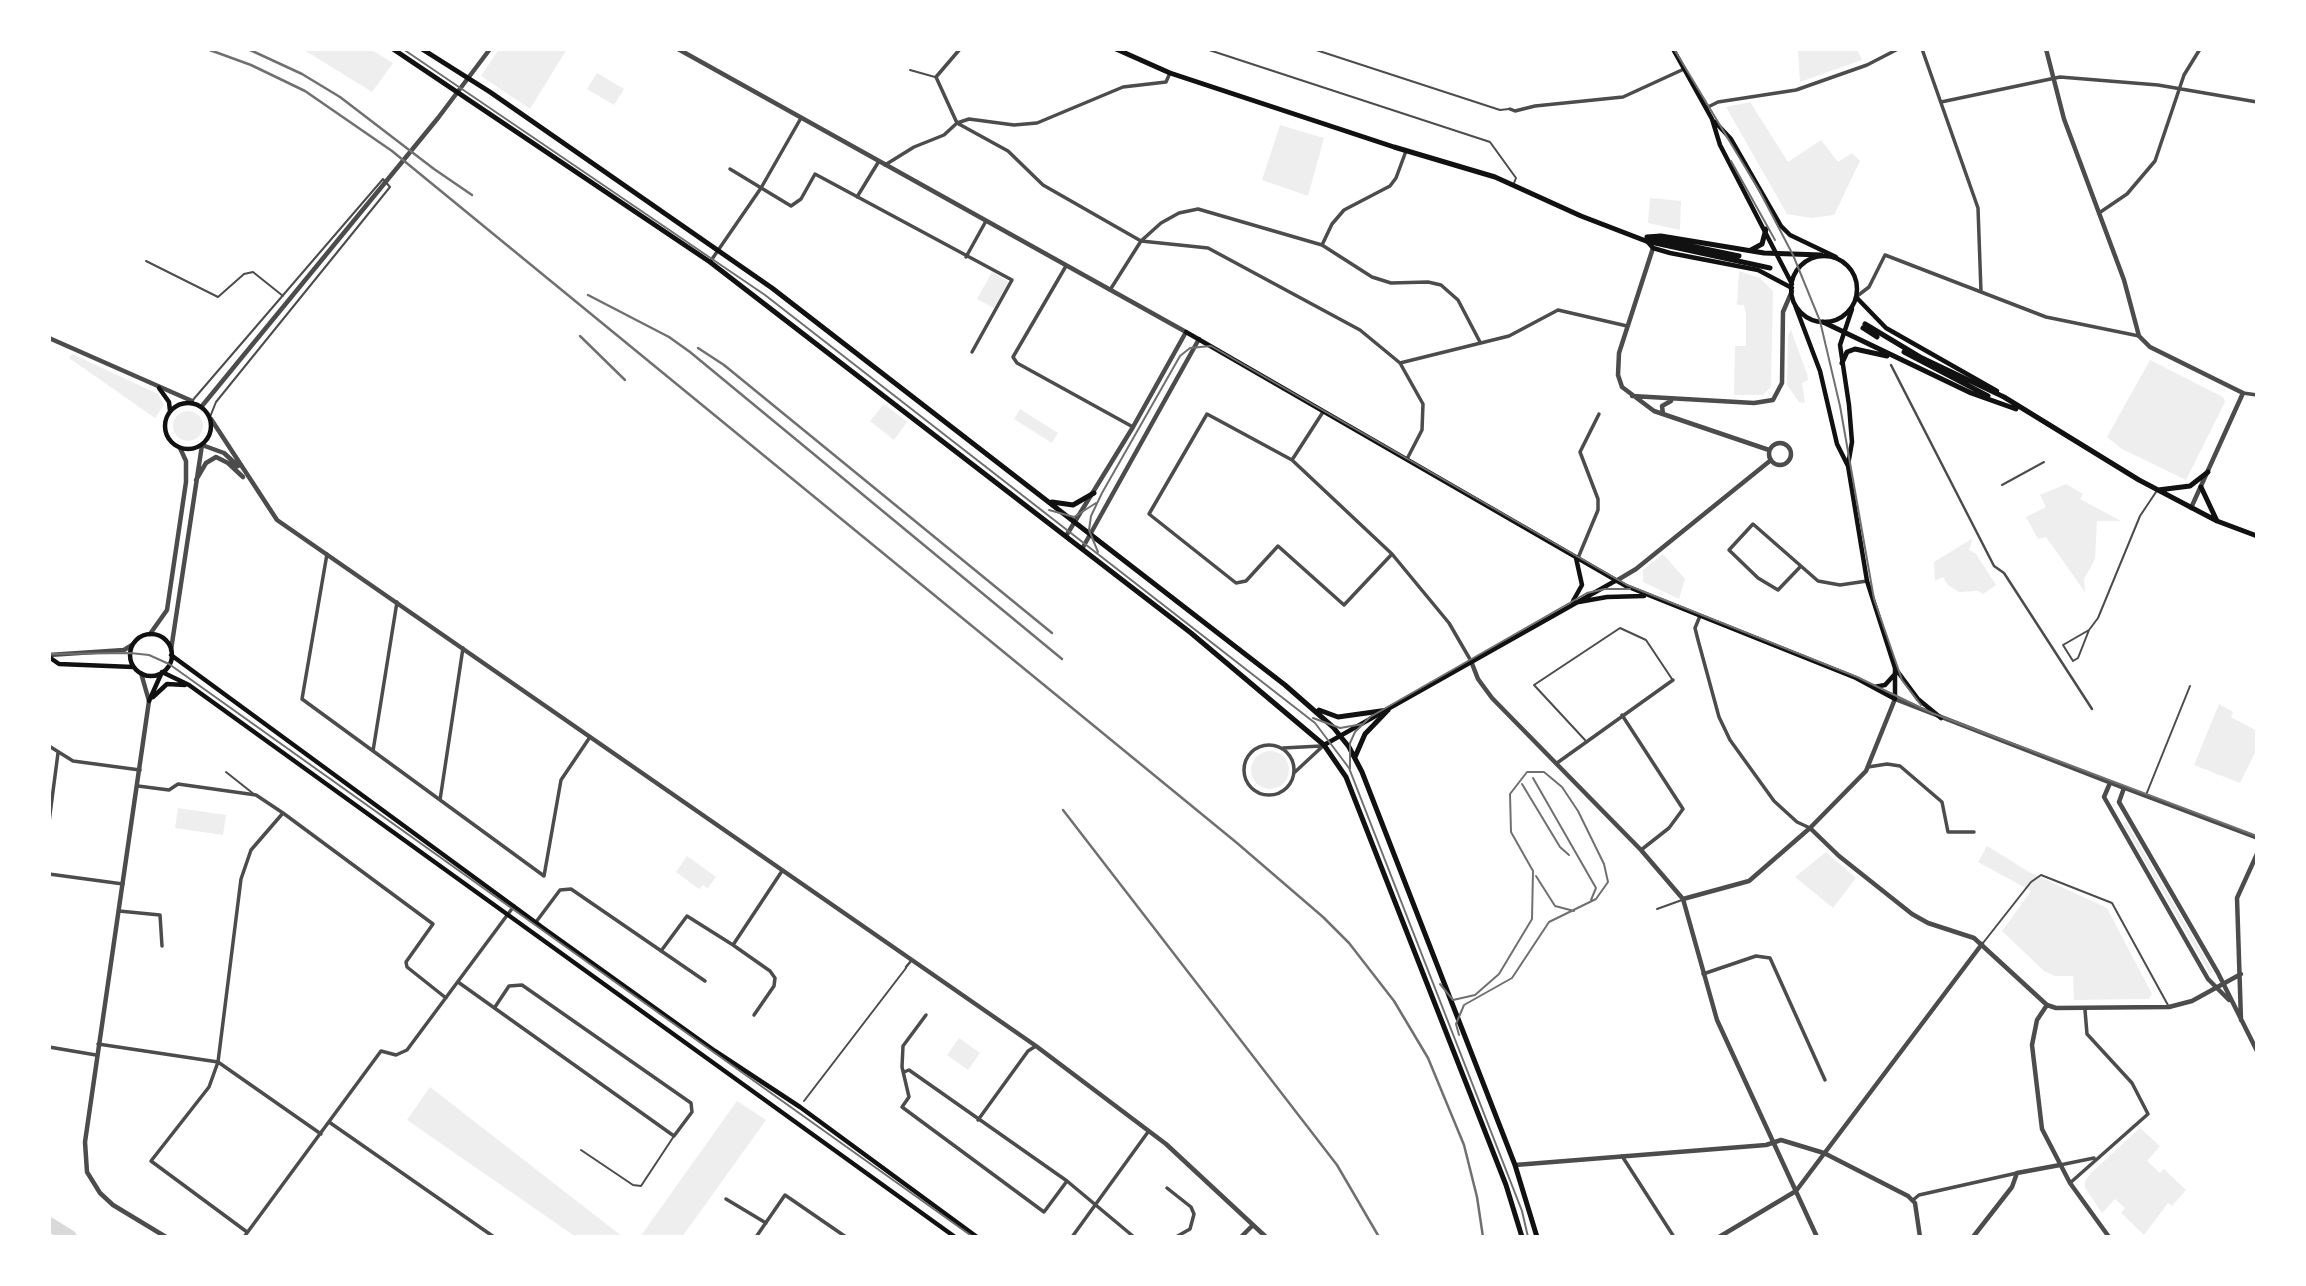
<!DOCTYPE html>
<style>
body{margin:0}
#map{position:relative;width:2306px;height:1286px;overflow:hidden;background:#fff;font-family:Quicksand,sans-serif}
canvas{display:block}
.frame{position:absolute;inset:0;border:51px solid #fff;pointer-events:none}
</style>
<div id="map">
<canvas width="2306" height="1286"></canvas>
<div class="frame"></div>
</div>
<script>
const g = document.querySelector('canvas').getContext('2d');
g.lineJoin = 'round';
function paint(path, color) { g.fillStyle = color; g.fill(path, 'evenodd'); }
const toPath = rows => new Path2D(rows.map(r => 'M' + r).join(''));
function stroke(path, color, width, dash) { g.strokeStyle = color; g.lineWidth = width; g.lineCap = dash ? 'butt' : 'round'; g.setLineDash(dash || []); g.stroke(path); }
paint(toPath([
 [370,49,393,63,372,92,304,50],
 [499,49,567,49,530,109,481,76],
 [1798,49,1857,49,1862,60,1800,82],
 [597,73,624,89,614,105,587,89],
 [1750,102,1788,162,1821,140,1838,162,1852,153,1860,161,1834,215,1811,218,1787,214,1726,107],
 [1280,125,1324,138,1308,196,1262,180],
 [1650,198,1681,201,1680,230,1648,223],
 [1739,271,1760,278,1773,291,1771,387,1763,395,1734,395,1735,346,1746,346,1746,314,1744,305,1737,305],
 [992,272,1009,282,994,308,977,299],
 [1791,330,1807,374,1808,380,1802,383,1805,403,1799,402,1787,385,1788,335],
 [72,354,158,394,164,405,155,418,69,358],
 [2150,360,2223,397,2225,402,2186,480,2122,449,2107,437],
 [884,404,907,422,894,440,870,421],
 [1020,409,1058,433,1052,443,1014,419],
 '173 426a15 15 0 1 1 30 0a15 15 0 1 1-30 0Z',
 [2066,484,2083,494,2080,499,2121,521,2097,521,2095,559,2084,579,2085,592,2046,537,2038,539,2026,517,2046,507,2040,495],
 [1973,538,1969,550,1976,554,1996,585,1983,594,1978,591,1959,592,1948,585,1943,577,1935,581,1934,562],
 [1663,554,1685,579,1679,599,1643,582,1643,570],
 [2219,704,2233,712,2231,717,2257,731,2257,749,2240,783,2194,765],
 '1251 770a19 19 0 1 1 38 0a19 19 0 1 1-38 0Z',
 [178,808,226,815,223,835,175,828],
 [2126,822,2213,972,2210,974,2123,823],
 [1987,846,2029,872,2107,908,2152,994,2149,999,2074,1000,2073,976,2055,976,2044,971,2002,931,2031,891,1978,862],
 [1826,852,1856,878,1833,908,1795,877],
 [687,856,716,877,708,888,703,885,699,889,676,872],
 [959,1038,980,1053,968,1070,947,1055],
 [430,1087,623,1237,576,1237,407,1120],
 [737,1101,766,1120,682,1237,640,1237],
 [2140,1128,2160,1146,2147,1161,2160,1173,2164,1169,2186,1190,2172,1206,2168,1203,2144,1235,2121,1213,2125,1208,2115,1199,2102,1213,2085,1188,2085,1181,2091,1173]
]), '#eee');
stroke(toPath([
 [49,1224,70,1237]
]), '#d9d9d9', 14);
stroke(toPath([
 [1206,49,1490,142,1516,178,1514,183],
 [1313,49,1500,110,1509,109],
 [910,70,935,77],
 [146,261,218,297,244,274,253,272,283,296],
 [192,401,383,179,390,187,216,402,210,417],
 [2002,485,2044,462],
 [2089,630,2063,645,2073,661,2078,658,2089,630,2098,618,2140,516,2156,492],
 [1585,740,1534,685,1620,628,1646,640,1672,679],
 [226,772,255,795],
 [2146,795,2190,686],
 [1657,909,1682,900],
 [1983,943,2031,882,2041,875,2112,903,2169,1007],
 [804,1101,906,968],
 [581,1150,633,1185,641,1186,674,1136]
]), '#4c4c4c', 2);
stroke(toPath([
 [1891,365,1994,566,2004,573,2092,709],
 [906,967,911,961]
]), '#4c4c4c', 2.5);
stroke(toPath([
 [1922,49,1978,208,1981,292],
 [1941,102,2060,77,2158,85,2257,102],
 [1706,108,1718,102,1796,90,1867,65,1898,49],
 [1510,109,1515,111,1535,106,1623,97,1684,69],
 [957,123,1008,151,1043,185,1141,241,1208,248,1360,330,1400,363,1423,404,1422,430,1407,459],
 [957,123,936,77,960,49],
 [885,165,914,147,944,135,957,123,969,119,1014,125,1037,123,1123,87,1166,82,1170,73],
 [730,169,791,206,801,199,815,174,1012,280,972,352],
 [857,197,879,161],
 [2099,213,2127,194,2155,161,2184,75,2200,49],
 [1322,245,1332,224,1344,210,1390,186,1396,178,1406,151],
 [966,257,986,221],
 [710,262,761,188,801,118],
 [1066,266,1013,357,1017,363,1133,427],
 [1110,290,1141,241,1161,223,1179,213,1198,209,1322,245,1372,277,1391,283,1428,282,1441,285,1458,300,1480,342],
 [1856,297,1869,287,1885,255,2046,317,2139,336],
 [1400,363,1509,336,1558,310,1627,326],
 [2243,393,2257,395],
 [1292,460,1323,412],
 [327,554,302,699,544,876,561,780,590,737],
 [1392,554,1344,605,1278,546,1246,581,1236,583,1149,514,1207,414,1292,460,1392,554,1449,623,1471,661],
 [1578,558,1598,510,1598,499,1580,452,1599,414],
 [1801,566,1778,590,1758,578,1729,550,1753,524,1818,581,1840,585,1867,581],
 [1700,616,1695,628,1698,640,1719,717,1730,740,1774,801,1797,822,1810,828],
 [1622,715,1683,809,1669,828,1641,850],
 '1244 770a25 25 0 1 1 50 0a25 25 0 1 1-50 0Z',
 [49,746,73,761,140,770],
 [1283,748,1321,746],
 [373,751,397,602],
 [1557,763,1673,680],
 [1868,767,1887,764,1900,766,1942,802,1948,832,1974,832],
 [1295,772,1324,745],
 [138,786,169,790,178,784,256,795,283,813,251,850,241,879,218,1062,209,1087,151,1161,247,1232],
 [2124,788,2257,838],
 [440,800,463,648],
 [283,813,433,924,406,962,407,967,446,998],
 [49,822,58,753],
 [49,874,123,884],
 [119,911,160,915,162,946],
 [536,922,560,890,571,889,705,981],
 [733,945,782,871],
 [661,951,687,916,733,945,770,971,775,978,774,986,754,1015],
 [1703,974,1756,956,1770,958,1825,1080],
 [458,982,674,1136,692,1112,691,1103,522,985,509,986,495,1007],
 [926,1015,903,1046,902,1067,909,1097,902,1107,1044,1212,1067,1181],
 [98,1044,218,1062,321,1134],
 [49,1047,96,1055],
 [904,1072,909,1070,1067,1181,1134,1237],
 [978,1120,1028,1051,1036,1046],
 [329,1122,494,1237],
 [1622,1156,1674,1237],
 [2060,1165,2094,1158],
 [2070,1183,2148,1114,2132,1083,2087,1034,2085,1010],
 [1167,1188,1191,1207,1194,1214,1190,1229,1176,1237],
 [726,1199,766,1223],
 [1913,1200,1919,1195,2017,1173],
 [244,1237,381,1051,396,1055,407,1050,514,906],
 [756,1237,785,1195,846,1237],
 [1072,1237,1148,1132]
]), '#4c4c4c', 3.5);
stroke(toPath([
 [678,49,1186,332,1133,427,1066,536],
 [2046,49,2064,119,2124,280,2139,336,2150,347,2243,393,2191,508],
 [1653,248,1619,353,1618,375,1622,387,1654,411,1769,450],
 [49,338,192,401],
 [1632,396,1754,403,1773,400,1782,383,1783,312,1792,291],
 [202,406,438,118,490,49],
 [1663,414,1662,406,1671,401],
 [211,419,277,520,1036,1046,1166,1144,1266,1237],
 '1769 454a11 11 0 1 1 22 0a11 11 0 1 1-22 0Z',
 [196,480,206,463,216,457,228,463,243,477],
 [1082,549,1199,339],
 [1616,581,1636,569,1771,460],
 [150,634,167,610,186,482,186,461,180,448],
 [171,650,202,445,224,453,238,466],
 [49,655,124,650,132,645],
 [1471,661,1478,679,1492,698,1641,850,1683,899,1717,1020,1817,1237],
 [141,673,149,701,85,1142,87,1172,100,1193,113,1205,166,1237],
 [2110,783,2104,797,2208,979,2229,1000],
 [1810,828,1839,856,1912,914,1928,923,1974,938,2047,1005,2056,1008,2169,1007,2192,1001,2241,974],
 [1683,899,1749,881,1810,828,1866,771,1895,699,2124,788,2119,802,2218,973,2257,1051],
 [2047,1005,2037,1020,2032,1045,2042,1129,2070,1183,2109,1237],
 [2241,1020,2237,898,2257,854],
 [1515,1165,1766,1145,1781,1140,1824,1153,1908,1196,1915,1203,1920,1237],
 [1241,1237,1253,1225],
 [1719,1237,1796,1191,1982,944],
 [1973,1237,2012,1187,2017,1173,2060,1165]
]), '#4c4c4c', 4.5);
stroke(toPath([
 [1673,49,1712,119,1720,145,1792,284],
 [1715,122,1731,139,1781,226,1790,235,1836,257],
 [1647,241,1653,248,1670,253,1758,270,1792,288],
 '1791 289a33 33 0 1 1 66 0a33 33 0 1 1-66 0Z',
 [1856,297,1886,328,1997,391],
 [1186,332,1626,586,1856,678,1895,699,1895,668,1867,581,1848,466,1837,444,1820,371,1795,305],
 [159,388,169,402,170,411],
 '165 426a23 23 0 1 1 46 0a23 23 0 1 1-46 0Z',
 [1848,465,1852,442,1849,405,1840,345,1852,309],
 [1573,601,1582,585,1576,558],
 [1573,603,1607,597,1644,596],
 '130 655a21 21 0 1 1 42 0a21 21 0 1 1-42 0Z',
 [171,655,546,930,715,1051,800,1107,977,1237],
 [49,657,59,664,133,667],
 [1895,668,1918,699,1941,718],
 [1874,687,1885,685,1895,674],
 [153,697,167,684,185,685],
 [149,701,162,672,189,685,955,1237],
 [1324,745,1615,581]
]), '#111', 4.5);
stroke(toPath([
 [393,49,710,262,1191,633,1324,745,1346,777,1506,1185,1522,1237],
 [422,49,490,92,772,288,1285,685,1333,727,1349,747,1362,772,1515,1165,1537,1237],
 [1116,49,1170,73,1394,147,1495,177,1581,216,1646,241,1770,268],
 [1647,237,1661,236,1764,253,1821,255],
 [1652,238,1739,256],
 [1751,250,1762,244,1766,229],
 [1823,322,1971,393,2016,409],
 [1865,324,1920,357,2004,397,2139,480,2217,521,2257,536],
 [1863,328,1877,337],
 [1904,352,1988,396],
 [1842,363,1847,352,1855,349,1887,356],
 [2201,487,2217,521],
 [2158,490,2190,486,2208,472],
 [1052,502,1073,505,1094,493],
 [1319,710,1338,717,1388,710],
 [1355,757,1365,734,1388,710]
]), '#111', 5);
stroke(toPath([
 [403,49,765,295,1315,723,1349,768,1522,1211,1528,1237],
 [1674,49,1759,190,1793,255,1820,321,1840,406,1874,599,1902,680,1921,705],
 [1731,161,1775,240],
 [1049,510,1074,517,1096,503],
 [1098,552,1089,530,1091,516,1102,493,1180,356,1190,348,1211,346,1627,585,1857,677,1932,713,2257,836],
 [49,654,130,653,149,655,169,664,973,1237],
 [1313,718,1340,728,1363,724],
 [1350,769,1350,743,1355,732,1370,717,1587,593,1605,589,1630,589],
 [1533,778,1596,888,1591,900],
 [1522,784,1560,847,1569,855],
 [1536,876,1555,906,1574,911],
 [1440,984,1453,1000,1475,995,1499,974,1532,919,1533,871,1511,832,1510,794,1527,772,1544,772,1562,787,1578,811,1604,864,1608,882,1596,899,1549,922,1512,978,1464,1005,1456,1024,1459,1035]
]), '#707070', 2);
stroke(toPath([
 [207,49,251,65,305,91,392,151,1237,843,1323,917,1349,943,1394,1001,1428,1058,1464,1145,1477,1197,1483,1237],
 [248,49,302,74,340,97,434,169,472,195],
 [588,295,669,337,690,352,1062,659],
 [580,336,625,380],
 [698,348,724,365,1052,633],
 [1063,810,1337,1165,1379,1237]
]), '#707070', 2.5);
</script>
